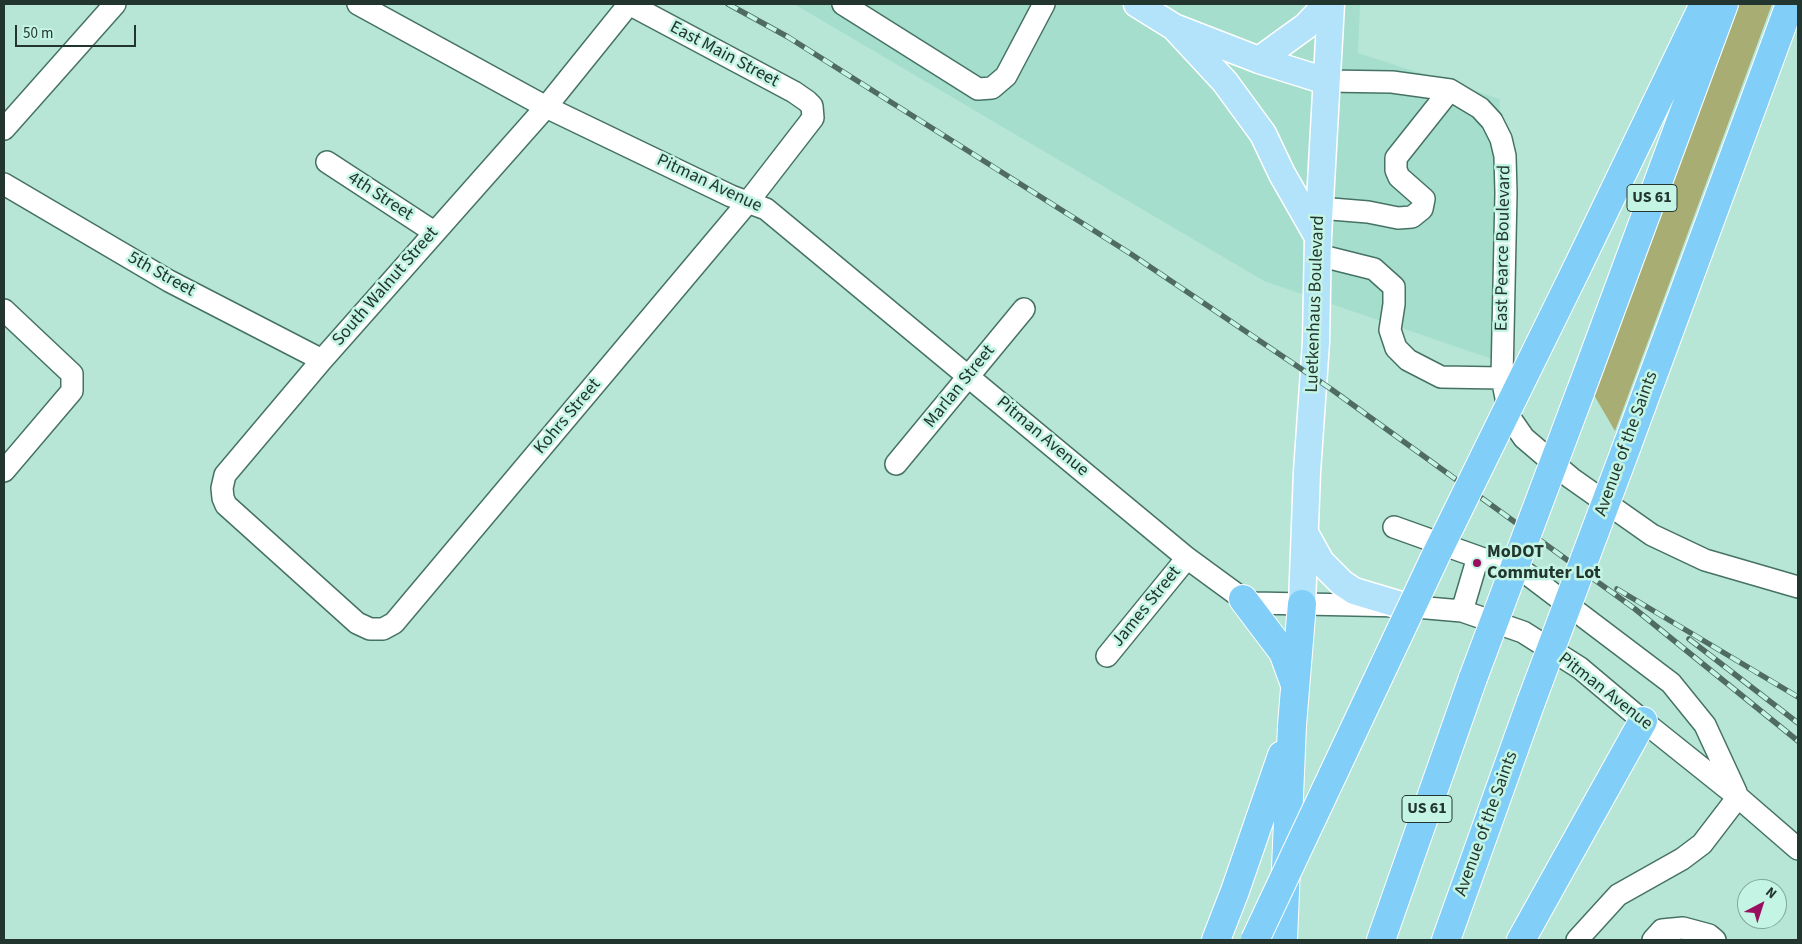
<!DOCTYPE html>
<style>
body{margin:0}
#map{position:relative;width:1802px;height:944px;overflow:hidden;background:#b7e6d7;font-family:"Source Sans 3",sans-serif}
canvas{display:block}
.frame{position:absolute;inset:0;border:5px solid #22352f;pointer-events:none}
.north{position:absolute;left:1737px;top:879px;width:50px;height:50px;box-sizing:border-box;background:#c4f4e4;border:1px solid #83a89c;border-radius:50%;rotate:40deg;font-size:14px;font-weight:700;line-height:20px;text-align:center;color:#22352f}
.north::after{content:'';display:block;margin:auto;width:18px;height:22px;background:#9a0d5f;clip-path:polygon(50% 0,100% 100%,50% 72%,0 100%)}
.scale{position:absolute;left:15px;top:25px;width:121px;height:22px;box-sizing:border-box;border:2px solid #22352f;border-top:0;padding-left:6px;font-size:15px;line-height:18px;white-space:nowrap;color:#22352f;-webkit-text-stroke:4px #c4f4e4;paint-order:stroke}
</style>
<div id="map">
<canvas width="1802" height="944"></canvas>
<div class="frame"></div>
<div class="north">N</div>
<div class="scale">50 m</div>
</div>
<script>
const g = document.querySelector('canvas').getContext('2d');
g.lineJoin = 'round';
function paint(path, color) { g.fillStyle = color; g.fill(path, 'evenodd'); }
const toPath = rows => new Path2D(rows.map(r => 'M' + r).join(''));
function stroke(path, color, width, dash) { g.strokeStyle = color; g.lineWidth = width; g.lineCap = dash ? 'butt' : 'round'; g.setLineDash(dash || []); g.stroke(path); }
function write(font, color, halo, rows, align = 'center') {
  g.font = font + ' "Source Sans 3",sans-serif'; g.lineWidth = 5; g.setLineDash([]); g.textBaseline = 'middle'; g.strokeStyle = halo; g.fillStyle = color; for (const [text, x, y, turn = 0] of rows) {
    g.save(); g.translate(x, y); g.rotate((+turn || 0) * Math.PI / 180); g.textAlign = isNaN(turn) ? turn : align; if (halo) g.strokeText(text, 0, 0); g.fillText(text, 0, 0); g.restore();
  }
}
paint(toPath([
 [794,4,1360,4,1358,53,1500,99,1492,359,1264,281]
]), '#a5decc');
paint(toPath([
 [1734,4,1772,4,1615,431,1594,395,1706,93]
]), '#a8ae73');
const minor = toPath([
 [358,4,546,107,731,196,766,209,1187,558,1243,599,1254,603,1404,606,1462,611,1523,632,1580,668,1643,721,1738,797,1798,849],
 [628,4,629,4,794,92,807,101,812,106,813,118,748,202,394,623,383,629,370,629,357,623,226,505,223,498,222,488,225,475,322,360,546,107,629,4],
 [843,4,978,89,992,88,1006,76,1044,4],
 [1326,81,1392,82,1450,90,1480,108,1492,121,1501,139,1505,156,1506,193,1502,378,1510,418,1524,438,1571,478,1652,535,1705,560,1798,587],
 [4,129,115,4],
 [327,162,434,232],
 [4,184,169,281,322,360],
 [1319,208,1368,212,1398,218,1412,217,1422,209,1424,199,1399,177,1396,170,1396,158,1450,90],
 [1318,255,1374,269,1394,287,1394,304,1390,330,1396,348,1408,360,1441,377,1502,378],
 [4,310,72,374,72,391,4,471],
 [896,464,1024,309],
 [1394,527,1478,557],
 [1462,611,1478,557,1527,574,1671,683,1705,725,1736,792],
 [1107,656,1187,558],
 [1577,940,1618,895,1682,859,1702,844,1738,797],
 [1653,940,1662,930,1683,928,1709,935,1715,940]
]);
const major = toPath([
 [1137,4,1174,27,1259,60,1326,81],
 [1174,27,1225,82,1263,134,1282,174,1318,237],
 [1259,60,1306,26,1327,4],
 [1305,533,1321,562,1342,583,1354,591,1404,606],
 [1302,604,1307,472,1316,342,1318,237,1331,4]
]);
const highway = toPath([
 [1576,270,1704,4],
 [1580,393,1724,4],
 [1627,446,1790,4],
 [1243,599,1283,652,1294,682],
 [1216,940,1235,891,1282,755],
 [1283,940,1292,725,1302,604],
 [1381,940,1473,678],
 [1446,940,1531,702],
 [1521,940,1643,721]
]);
stroke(minor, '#467264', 24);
stroke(major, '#fff', 29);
stroke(highway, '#fff', 30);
stroke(minor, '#fff', 21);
stroke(major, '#b3e2fb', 26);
stroke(highway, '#81cff9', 28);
const rail = toPath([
 [728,4,788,37,1131,254,1331,389,1635,609,1798,741],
 [1617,589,1798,697],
 [1689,639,1798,723]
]);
stroke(rail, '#506b62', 5.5);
stroke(rail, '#c4f4e4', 4, [11]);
const highwayBridge = toPath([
 [1473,678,1580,393],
 [1531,702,1627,446],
 [1255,940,1437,553,1576,270]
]);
stroke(highwayBridge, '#fff', 30, []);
stroke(highwayBridge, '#81cff9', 28);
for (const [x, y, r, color] of [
 [1477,563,5,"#9a0d5f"]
]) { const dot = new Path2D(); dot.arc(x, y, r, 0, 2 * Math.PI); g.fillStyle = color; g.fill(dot); stroke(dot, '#c4f4e4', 2); }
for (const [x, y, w] of [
 [1652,198,50],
 [1427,809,50]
]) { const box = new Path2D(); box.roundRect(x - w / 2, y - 13.5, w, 27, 4); g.fillStyle = '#c4f4e4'; g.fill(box); stroke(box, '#22352f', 1); }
write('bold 16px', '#22352f', null, [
 ["US 61",1652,198],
 ["US 61",1427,809]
]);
write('18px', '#22352f', '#c4f4e4', [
 ["East Main Street",724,55,28],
 ["Pitman Avenue",709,184,25],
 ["4th Street",380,197,33],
 ["East Pearce Boulevard",1504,248,-89],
 ["5th Street",161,275,29],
 ["South Walnut Street",386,287,-49],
 ["Luetkenhaus Boulevard",1316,304,-88],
 ["Marlan Street",960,387,-51],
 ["Kohrs Street",568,417,-50],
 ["Pitman Avenue",1042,437,40],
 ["Avenue of the Saints",1627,444,-70],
 ["James Street",1147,607,-51],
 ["Pitman Avenue",1605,692,38],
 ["Avenue of the Saints",1487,824,-70]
]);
write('bold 18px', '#22352f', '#c4f4e4', [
 ["MoDOT",1487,553],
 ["Commuter Lot",1487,574]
], 'left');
</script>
